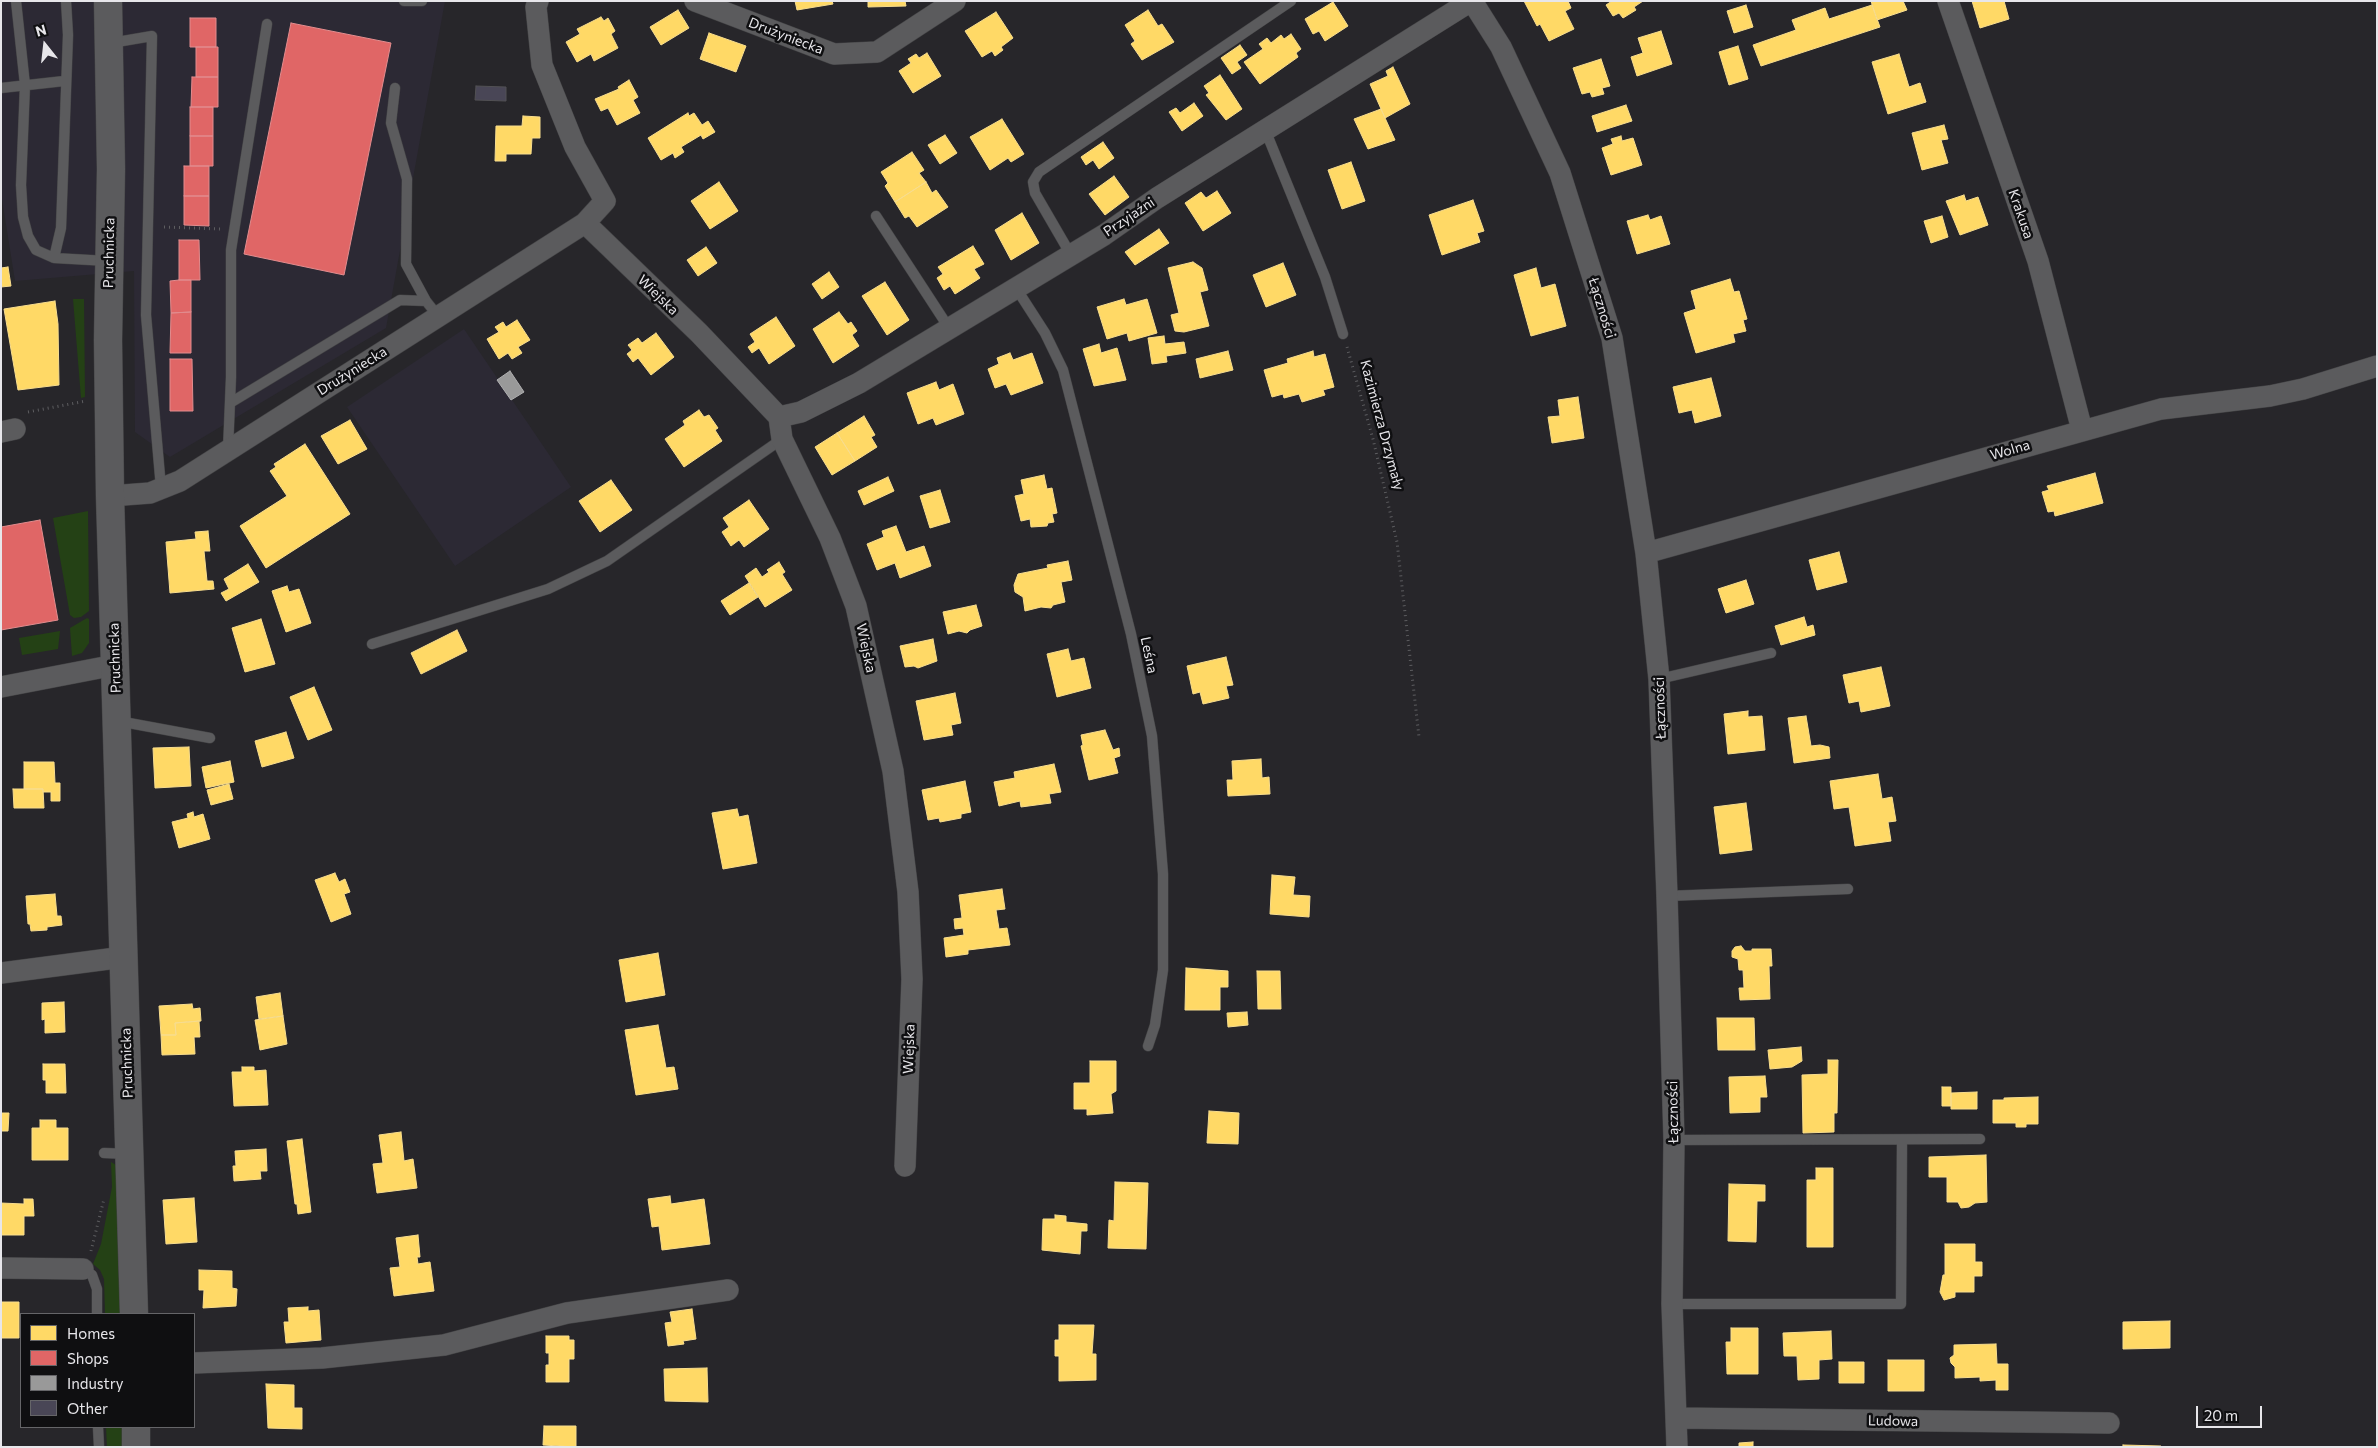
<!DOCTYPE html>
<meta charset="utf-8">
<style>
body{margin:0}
#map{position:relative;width:2378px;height:1448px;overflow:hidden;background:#27262a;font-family:Commissioner,sans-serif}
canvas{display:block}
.frame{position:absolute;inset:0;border:2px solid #e7e6ea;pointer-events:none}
.legend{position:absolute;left:20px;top:1313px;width:175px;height:115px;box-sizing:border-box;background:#0f0f11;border:1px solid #656568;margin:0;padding:6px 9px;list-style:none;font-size:15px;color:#e7e6ea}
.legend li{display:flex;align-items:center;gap:10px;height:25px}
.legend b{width:25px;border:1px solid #656568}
.north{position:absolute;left:20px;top:20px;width:50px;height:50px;-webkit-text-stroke:4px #0f0f11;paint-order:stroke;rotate:344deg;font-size:14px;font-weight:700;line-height:20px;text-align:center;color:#e7e6ea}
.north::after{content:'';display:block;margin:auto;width:18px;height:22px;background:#e7e6ea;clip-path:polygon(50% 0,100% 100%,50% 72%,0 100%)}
.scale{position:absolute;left:2196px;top:1406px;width:66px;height:22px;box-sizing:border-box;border:2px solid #e7e6ea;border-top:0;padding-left:6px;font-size:15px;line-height:18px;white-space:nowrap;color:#e7e6ea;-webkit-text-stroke:4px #0f0f11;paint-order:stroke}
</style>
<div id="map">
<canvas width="2378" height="1448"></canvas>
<div class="frame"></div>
<ul class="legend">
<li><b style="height:14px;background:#ffd966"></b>Homes</li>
<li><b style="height:14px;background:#e06666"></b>Shops</li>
<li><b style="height:14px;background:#999"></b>Industry</li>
<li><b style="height:14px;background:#494656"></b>Other</li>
</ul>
<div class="north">N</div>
<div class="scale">20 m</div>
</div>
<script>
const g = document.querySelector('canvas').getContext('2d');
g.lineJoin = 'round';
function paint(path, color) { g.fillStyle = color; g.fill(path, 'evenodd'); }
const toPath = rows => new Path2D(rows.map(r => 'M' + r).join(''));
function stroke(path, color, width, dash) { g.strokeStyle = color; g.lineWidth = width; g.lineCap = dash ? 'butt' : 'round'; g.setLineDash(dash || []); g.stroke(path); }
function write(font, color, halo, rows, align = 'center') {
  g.font = font + ' Commissioner,sans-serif'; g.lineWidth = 5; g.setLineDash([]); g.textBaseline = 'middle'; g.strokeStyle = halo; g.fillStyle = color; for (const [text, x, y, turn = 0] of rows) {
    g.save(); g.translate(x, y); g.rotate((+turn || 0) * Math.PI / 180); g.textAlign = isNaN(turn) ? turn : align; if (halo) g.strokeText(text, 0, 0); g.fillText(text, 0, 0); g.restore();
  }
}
paint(toPath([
 [1,1,445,1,386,328,170,457,135,432,134,271,15,281,1,193],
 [464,329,571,487,455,566,347,407]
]), '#2c2934');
paint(toPath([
 [73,299,84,299,85,397,81,398],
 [88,511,89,611,81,617,74,618,70,615,53,518],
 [87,618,89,619,89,643,82,653,72,656,70,628],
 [60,631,58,649,22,655,19,638],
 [111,1162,116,1165,121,1314,105,1314,104,1279,100,1270,93,1264,101,1244,112,1187],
 [106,1427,124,1427,124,1447,107,1447]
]), '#244115');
const homes = toPath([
 [795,1,832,1,833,4,797,10,795,1],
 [868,1,905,1,906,6,868,7,868,1],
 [1524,1,1568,1,1571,8,1565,11,1574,29,1549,41,1540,24,1537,26,1524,1],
 [1612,1,1643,1,1634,7,1636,10,1623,18,1619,13,1613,16,1606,5,1612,1],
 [1871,1,1903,1,1907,10,1877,20,1871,1],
 [1972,1,2004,1,2009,19,1980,28,1972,1],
 [1333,2,1348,26,1325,41,1319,31,1313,34,1305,19,1333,2],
 [1746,5,1753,27,1734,33,1727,11,1746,5],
 [1872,5,1880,27,1761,66,1753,45,1796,30,1792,20,1825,8,1829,19,1872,5],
 [678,10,689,28,661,45,650,27,678,10],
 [1148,10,1158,26,1162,24,1174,42,1142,60,1131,44,1135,41,1125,25,1148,10],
 [996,12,1013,38,1001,47,1003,50,995,56,992,51,982,57,965,31,996,12],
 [601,17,604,21,608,18,615,31,611,34,618,48,594,61,591,54,577,62,566,42,580,34,577,29,601,17],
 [1661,31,1672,64,1637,76,1631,57,1643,53,1638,38,1661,31],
 [709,33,746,46,736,72,700,59,709,33],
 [1291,34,1301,49,1296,53,1298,57,1260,84,1244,62,1263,49,1259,44,1267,38,1271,43,1281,35,1284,39,1291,34],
 [1240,45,1247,55,1237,62,1241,68,1232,74,1221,58,1240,45],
 [1738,46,1748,79,1729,85,1719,52,1738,46],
 [927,53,941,76,913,93,899,71,911,63,908,59,916,54,919,58,927,53],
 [1899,54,1909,87,1920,83,1926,102,1888,114,1872,62,1899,54],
 [1601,59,1610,86,1602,88,1604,94,1592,97,1590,92,1582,94,1573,68,1601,59],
 [1393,67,1410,104,1385,118,1370,84,1388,76,1386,71,1393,67],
 [1220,75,1242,109,1226,120,1206,95,1209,93,1204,86,1220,75],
 [629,80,638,97,633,100,640,113,617,125,608,108,601,111,595,99,619,89,618,87,629,80],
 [1194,103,1203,116,1182,131,1169,112,1176,108,1180,113,1194,103],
 [1626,105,1632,121,1597,132,1592,116,1626,105],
 [1381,109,1395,140,1368,149,1354,119,1381,109],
 [688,113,689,116,694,113,702,125,708,121,715,132,703,139,701,135,681,147,684,152,675,158,673,153,661,160,648,138,688,113],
 [523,116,540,117,540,138,532,138,531,154,506,154,506,161,495,161,496,126,522,126,523,116],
 [1002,119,1024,154,1011,162,1008,158,990,170,970,137,1002,119],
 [1944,125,1948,139,1941,140,1948,163,1922,170,1912,133,1944,125],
 [945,135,957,153,940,164,928,145,945,135],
 [1621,136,1622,141,1633,138,1642,165,1611,175,1602,148,1613,144,1611,139,1621,136],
 [1103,142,1114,158,1099,169,1093,160,1086,165,1081,157,1103,142],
 [912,152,924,170,919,173,926,182,895,202,885,186,888,183,881,172,912,152],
 [1351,162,1365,201,1342,209,1328,170,1351,162],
 [1114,176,1129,197,1105,215,1089,194,1114,176],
 [719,182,738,211,710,229,691,201,719,182],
 [926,182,932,193,936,190,948,207,917,227,909,216,905,218,895,202,926,182],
 [1217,191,1231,213,1203,231,1185,203,1201,192,1206,198,1217,191],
 [1964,195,1966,201,1978,197,1988,225,1960,235,1946,201,1964,195],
 [1473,200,1484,231,1477,233,1480,242,1442,255,1429,215,1473,200],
 [1022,213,1039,243,1011,260,995,230,1022,213],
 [1648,215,1650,220,1661,216,1670,244,1637,254,1627,221,1648,215],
 [1942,216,1948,237,1931,243,1924,221,1942,216],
 [1159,229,1169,243,1135,265,1125,252,1159,229],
 [973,246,984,264,974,269,980,278,955,294,950,286,944,290,937,278,943,274,938,267,973,246],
 [706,247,717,263,698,276,687,260,706,247],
 [1193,262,1202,268,1208,290,1200,292,1209,326,1184,332,1175,331,1171,315,1179,313,1168,268,1193,262],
 [1283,263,1296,295,1266,307,1253,275,1283,263],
 [8,267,11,286,1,287,1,268,8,267],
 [1536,268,1541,288,1555,284,1566,326,1531,336,1514,275,1536,268],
 [829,272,839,287,822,299,812,284,829,272],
 [1730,279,1734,292,1739,291,1747,319,1743,320,1746,331,1733,334,1735,342,1696,353,1684,313,1696,309,1691,291,1730,279],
 [885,282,909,320,887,335,862,296,885,282],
 [1124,299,1126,305,1147,299,1157,333,1129,341,1127,333,1107,339,1097,307,1124,299],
 [55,301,58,324,59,385,18,390,4,309,55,301],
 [839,312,848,324,851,322,857,331,852,335,859,346,833,363,813,329,839,312],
 [776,317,795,346,769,364,759,348,752,353,748,347,755,342,750,334,776,317],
 [517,320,530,340,518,347,522,353,512,359,508,353,499,359,487,339,499,332,495,327,503,322,506,327,517,320],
 [656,333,674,357,651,375,638,358,633,362,627,354,632,350,628,345,638,338,642,343,656,333],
 [1164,336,1165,344,1184,342,1186,353,1166,356,1167,362,1152,364,1148,338,1164,336],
 [1099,344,1101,353,1117,348,1126,380,1094,386,1083,349,1099,344],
 [1228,351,1233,370,1200,378,1196,359,1228,351],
 [1313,351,1314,357,1325,354,1334,387,1323,390,1325,395,1302,402,1299,394,1284,398,1283,394,1272,397,1264,370,1288,363,1287,359,1313,351],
 [1010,353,1013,360,1032,353,1043,383,1011,395,1006,384,995,388,988,369,999,364,997,358,1010,353],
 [1711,378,1721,416,1695,423,1692,410,1679,413,1673,387,1711,378],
 [936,382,939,390,953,384,964,414,936,425,933,418,918,424,907,393,936,382],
 [1578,397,1584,438,1552,443,1548,417,1560,416,1558,400,1578,397],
 [699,410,704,417,709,415,718,428,715,430,722,441,684,467,665,439,685,425,683,421,699,410],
 [864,416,875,435,871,437,877,447,855,461,837,433,864,416],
 [350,420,367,449,338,464,321,436,350,420],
 [837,433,855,461,832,475,815,447,837,433],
 [305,444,350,514,266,568,240,526,287,496,270,471,276,467,274,464,305,444],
 [2095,473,2103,503,2055,516,2054,511,2048,512,2042,492,2049,490,2047,486,2095,473],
 [1044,475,1047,489,1052,488,1057,513,1052,514,1054,522,1048,523,1047,526,1031,527,1030,519,1021,521,1015,496,1024,494,1021,480,1044,475],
 [888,477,894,491,864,505,858,491,888,477],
 [611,480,632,510,600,532,579,501,611,480],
 [940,490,950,522,930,528,920,496,940,490],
 [749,500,769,529,744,547,739,540,731,546,722,532,729,527,723,518,749,500],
 [896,526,906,552,924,546,931,566,900,578,895,563,877,570,867,544,884,537,882,531,896,526],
 [208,531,210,551,204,551,207,581,213,581,214,589,170,593,166,542,196,539,195,532,208,531],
 [1839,552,1847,582,1817,590,1809,560,1839,552],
 [1068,561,1072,580,1061,582,1065,602,1053,605,1051,608,1041,607,1025,611,1023,597,1015,592,1014,585,1018,574,1048,568,1047,565,1068,561],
 [779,562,785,572,782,574,792,590,765,607,745,576,756,568,762,577,769,572,767,570,779,562],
 [248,564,259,582,226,601,221,593,229,589,224,579,248,564],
 [1746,580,1754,604,1726,613,1718,589,1746,580],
 [749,583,758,597,730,615,721,601,749,583],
 [287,586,289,592,299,589,311,623,286,632,272,591,287,586],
 [976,605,982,626,970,630,967,633,959,631,948,634,943,612,976,605],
 [1804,617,1807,627,1813,625,1815,635,1781,645,1775,626,1804,617],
 [261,619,275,664,245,672,232,628,261,619],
 [457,630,467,651,421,674,411,653,457,630],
 [933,639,937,661,918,668,914,666,905,667,900,646,933,639],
 [1068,649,1071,661,1084,658,1091,688,1057,697,1047,654,1068,649],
 [1226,657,1233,685,1226,686,1229,698,1203,704,1200,692,1193,694,1187,666,1226,657],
 [1881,667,1890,706,1861,712,1859,701,1849,703,1843,675,1881,667],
 [314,687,332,730,308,740,290,697,314,687],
 [955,693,961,723,951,725,953,735,924,740,916,701,955,693],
 [1748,711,1748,717,1762,716,1765,750,1728,754,1724,714,1748,711],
 [1806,716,1811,746,1820,745,1829,747,1830,758,1794,763,1788,718,1806,716],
 [1105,730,1113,750,1119,748,1120,756,1114,758,1118,773,1089,780,1081,746,1083,745,1081,735,1105,730],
 [286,732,294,758,262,767,255,741,286,732],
 [189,747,191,786,155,788,153,748,189,747],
 [1261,759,1262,778,1269,777,1270,794,1228,796,1227,780,1233,780,1232,761,1261,759],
 [230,761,234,782,206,788,202,767,230,761],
 [24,762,54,762,55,783,60,783,60,801,51,801,51,792,43,792,43,789,24,789,24,762],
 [1054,764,1061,792,1049,794,1051,803,1021,807,1020,801,999,806,994,782,1015,778,1014,772,1054,764],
 [1878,774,1882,799,1892,797,1896,821,1888,822,1891,841,1855,846,1849,807,1834,809,1830,781,1878,774],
 [965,781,971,812,961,814,961,818,940,822,939,818,928,820,922,790,965,781],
 [229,784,233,799,211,805,207,790,229,784],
 [13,789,43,789,44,808,14,808,13,789],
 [1746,803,1752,850,1720,854,1714,807,1746,803],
 [737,809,739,817,748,815,757,863,723,869,712,813,737,809],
 [193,812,194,817,203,814,210,839,179,848,172,822,188,818,187,814,193,812],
 [335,873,339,882,345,879,350,892,344,894,351,914,331,922,315,880,335,873],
 [1272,875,1295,877,1293,895,1310,896,1309,917,1270,914,1272,875],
 [1002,889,1005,909,996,910,999,929,1007,928,1010,945,968,950,968,954,946,957,944,938,964,935,963,928,955,929,954,919,962,918,959,895,1002,889],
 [55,894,57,916,61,916,62,925,47,927,47,930,31,931,30,924,28,924,26,896,55,894],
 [1741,946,1745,951,1752,951,1752,949,1771,949,1772,966,1769,966,1770,999,1740,1000,1739,988,1744,988,1743,970,1739,970,1738,959,1732,957,1732,951,1735,947,1741,946],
 [658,953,665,995,626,1002,619,960,658,953],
 [1186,968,1228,971,1228,987,1220,987,1220,1010,1185,1010,1186,968],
 [1257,971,1280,971,1281,1009,1258,1009,1257,971],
 [280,993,283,1016,259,1019,256,997,280,993],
 [64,1002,65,1032,45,1033,45,1019,42,1020,42,1003,64,1002],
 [192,1004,193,1009,200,1008,201,1021,175,1023,176,1035,161,1035,159,1006,192,1004],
 [1247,1012,1248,1025,1228,1027,1227,1013,1247,1012],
 [283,1016,287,1044,260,1050,255,1020,283,1016],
 [1717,1018,1754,1018,1755,1050,1718,1050,1717,1018],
 [199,1021,200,1037,194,1037,195,1054,162,1055,161,1035,176,1035,175,1023,199,1021],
 [658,1025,666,1068,674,1067,678,1089,636,1095,625,1030,658,1025],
 [1801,1047,1802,1061,1792,1067,1770,1069,1768,1050,1801,1047],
 [1828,1060,1838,1060,1837,1113,1834,1113,1834,1132,1803,1133,1802,1075,1828,1074,1828,1060],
 [1090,1061,1116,1061,1116,1091,1111,1094,1113,1113,1087,1115,1087,1109,1074,1109,1074,1083,1090,1083,1090,1061],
 [43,1064,65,1064,66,1093,46,1093,46,1080,43,1080,43,1064],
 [242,1067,254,1067,254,1071,266,1070,268,1105,234,1106,232,1072,242,1072,242,1067],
 [1765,1076,1767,1097,1760,1097,1760,1112,1730,1113,1729,1077,1765,1076],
 [1942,1087,1951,1087,1951,1106,1942,1106,1942,1087],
 [1977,1092,1977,1109,1951,1109,1951,1093,1977,1092],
 [2038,1097,2038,1124,2026,1124,2026,1127,2016,1127,2016,1123,1993,1123,1993,1100,2004,1100,2004,1098,2038,1097],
 [1209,1111,1239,1113,1238,1144,1207,1143,1209,1111],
 [1,1113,9,1113,8,1131,1,1131,1,1113],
 [40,1120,56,1120,56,1128,68,1128,68,1160,32,1160,32,1128,40,1128,40,1120],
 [401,1132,404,1161,413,1159,417,1188,377,1193,373,1164,383,1163,379,1135,401,1132],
 [302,1139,311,1212,298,1214,297,1204,295,1204,287,1141,302,1139],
 [266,1149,267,1171,260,1171,261,1179,234,1181,233,1166,236,1166,235,1151,266,1149],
 [1986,1155,1987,1202,1975,1203,1969,1207,1961,1208,1958,1202,1947,1202,1947,1177,1929,1177,1929,1157,1986,1155],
 [1816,1168,1833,1168,1833,1247,1807,1247,1807,1180,1816,1180,1816,1168],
 [1115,1182,1148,1183,1146,1249,1108,1248,1109,1220,1114,1221,1115,1182],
 [1729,1184,1765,1185,1765,1201,1757,1201,1756,1242,1728,1241,1729,1184],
 [670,1196,671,1204,704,1199,710,1244,662,1250,659,1226,652,1227,648,1199,670,1196],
 [194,1198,197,1242,166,1244,163,1200,194,1198],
 [24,1199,33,1199,34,1216,24,1216,24,1235,1,1235,1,1203,24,1204,24,1199],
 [1055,1215,1066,1216,1066,1222,1087,1224,1087,1231,1081,1231,1080,1254,1042,1250,1043,1219,1055,1219,1055,1215],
 [418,1235,420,1257,417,1257,418,1264,430,1262,434,1291,394,1296,390,1268,400,1267,396,1238,418,1235],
 [1945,1244,1975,1244,1975,1262,1982,1262,1982,1276,1974,1276,1974,1292,1955,1292,1955,1297,1944,1300,1940,1292,1943,1275,1945,1275,1945,1244],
 [199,1270,232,1271,232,1288,237,1289,236,1306,203,1308,204,1290,199,1290,199,1270],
 [1,1302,19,1302,19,1338,1,1338,1,1302],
 [308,1307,308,1311,319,1310,321,1340,286,1343,284,1322,289,1322,288,1308,308,1307],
 [692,1309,696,1339,683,1341,684,1344,668,1346,665,1323,672,1322,670,1312,692,1309],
 [2170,1321,2170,1348,2123,1349,2123,1322,2170,1321],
 [1059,1325,1094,1325,1092,1354,1096,1354,1096,1380,1059,1381,1059,1356,1055,1356,1055,1340,1059,1340,1059,1325],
 [1731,1328,1758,1328,1758,1374,1727,1374,1726,1342,1731,1342,1731,1328],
 [1831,1331,1832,1359,1819,1360,1819,1379,1798,1380,1797,1356,1784,1356,1783,1333,1831,1331],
 [546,1336,569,1336,569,1340,574,1340,574,1359,569,1359,569,1382,546,1382,546,1365,549,1365,549,1353,546,1353,546,1336],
 [1996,1344,1997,1364,2008,1364,2008,1390,1996,1390,1996,1380,1980,1381,1980,1377,1955,1378,1955,1367,1951,1363,1950,1358,1954,1355,1954,1345,1996,1344],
 [1888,1360,1924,1360,1924,1391,1888,1391,1888,1360],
 [1839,1362,1864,1362,1864,1383,1839,1383,1839,1362],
 [707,1368,708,1402,665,1401,664,1369,707,1368],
 [266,1384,294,1385,294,1408,302,1408,302,1429,268,1428,266,1384],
 [544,1426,576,1426,576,1447,543,1445,544,1426],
 [1753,1442,1753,1447,1739,1447,1739,1443,1753,1442],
 [2123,1445,2161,1446,2161,1447,2123,1447,2123,1445]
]);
paint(homes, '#ffd966');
stroke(homes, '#f8dd8e', 1);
const shops = toPath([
 [190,18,216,18,216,47,190,47,190,18],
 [291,23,391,43,344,275,244,254,291,23],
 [196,47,218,47,218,77,196,77,196,47],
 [192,77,218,77,218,107,191,107,192,77],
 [190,107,213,107,213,136,190,136,190,107],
 [190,136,213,136,213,166,190,166,190,136],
 [184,166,209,166,209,196,184,196,184,166],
 [184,196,209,196,209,226,184,225,184,196],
 [179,240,199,240,200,280,179,280,179,240],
 [179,280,191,280,191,312,171,313,170,281,179,280],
 [191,312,191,353,170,353,171,313,191,312],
 [170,359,192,359,193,411,170,411,170,359],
 [40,520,58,620,1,630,1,527,40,520]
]);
paint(shops, '#e06666');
stroke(shops, '#e28c8e', 1);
const industry = toPath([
 [510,371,524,392,511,400,497,380,510,371]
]);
paint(industry, '#999');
stroke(industry, '#b0b0b1', 1);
const building = toPath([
 [476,86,506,87,506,101,475,100,476,86]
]);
paint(building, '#494656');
stroke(building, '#525154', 1);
const lane = toPath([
 [16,1,25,85,21,185,23,217,28,236,36,250,54,258],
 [66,1,68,35,61,228,54,258,108,261],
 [404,1,422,1],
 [111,43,152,36,146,315,161,488],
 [1,88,64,81],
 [395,88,391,123,407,179,406,264,426,301],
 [1266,132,1325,277,1343,334],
 [876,216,949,328],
 [1071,255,1035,193,1033,182,1039,172,1291,1],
 [1016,288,1045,333,1063,370,1131,634,1152,736,1163,874,1163,970,1155,1025,1148,1046],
 [230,403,400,300,426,301,438,316],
 [228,450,231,377,231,250,267,24],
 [372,644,548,589,607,561,782,439],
 [1659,679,1771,653],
 [118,721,210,738],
 [1667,896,1848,889],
 [1674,1140,1980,1139],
 [104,1153,129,1154],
 [83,1269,92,1275,97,1289,97,1314],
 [1672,1304,1901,1304,1902,1140],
 [98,1427,99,1447]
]);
const street = toPath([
 [695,1,834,54,877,52,955,1],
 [1472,1,1501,47,1560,173,1612,338,1646,553,1659,679,1667,896,1674,1140,1672,1304,1677,1447],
 [1948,1,2038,261,2082,430],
 [585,223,699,333,779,417,782,439,830,538,856,606,893,771,908,892,912,979,905,1166],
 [779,417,801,412,859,383,1104,235,1157,198,1471,1],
 [1,432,15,429],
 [110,496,150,493,180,481,585,223,605,201,575,147,542,65,536,7,538,1],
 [1646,553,2161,409,2270,396,2303,389,2377,366],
 [1,687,115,665],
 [1,973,124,957],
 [1,1268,83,1269],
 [194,1363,322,1358,444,1345,567,1313,728,1290],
 [1676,1418,2109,1423]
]);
const secondary = toPath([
 [108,1,111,169,108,340,110,496,134,1314],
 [136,1427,136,1447]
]);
stroke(lane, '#434345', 11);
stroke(street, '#434345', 22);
stroke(secondary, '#434345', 29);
stroke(toPath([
 [164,227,220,229],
 [1347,347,1373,439,1397,542,1419,737],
 [28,412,86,401],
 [91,1251,104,1199]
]), '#5d5d60', 3, [1, 4]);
stroke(lane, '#5b5b5d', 10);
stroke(street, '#5b5b5d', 21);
stroke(secondary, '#5b5b5d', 28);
write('14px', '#e7e6ea', '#0f0f11', [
 ["Drużyniecka",786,36,21],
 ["Krakusa",2021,214,71],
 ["Przyjaźni",1129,217,-34],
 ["Pruchnicka",109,253,-89],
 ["Wiejska",658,295,44],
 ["Łączności",1602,308,73],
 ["Drużyniecka",352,371,-32],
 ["Kazimierza Drzymały",1382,425,75],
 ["Wolna",2010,450,-16],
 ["Wiejska",866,648,78],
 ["Leśna",1149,655,78],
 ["Pruchnicka",115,658,-92],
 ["Łączności",1660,708,-92],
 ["Wiejska",909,1049,-88],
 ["Pruchnicka",127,1063,-92],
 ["Łączności",1673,1112,-91],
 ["Ludowa",1893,1421,1]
]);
</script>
